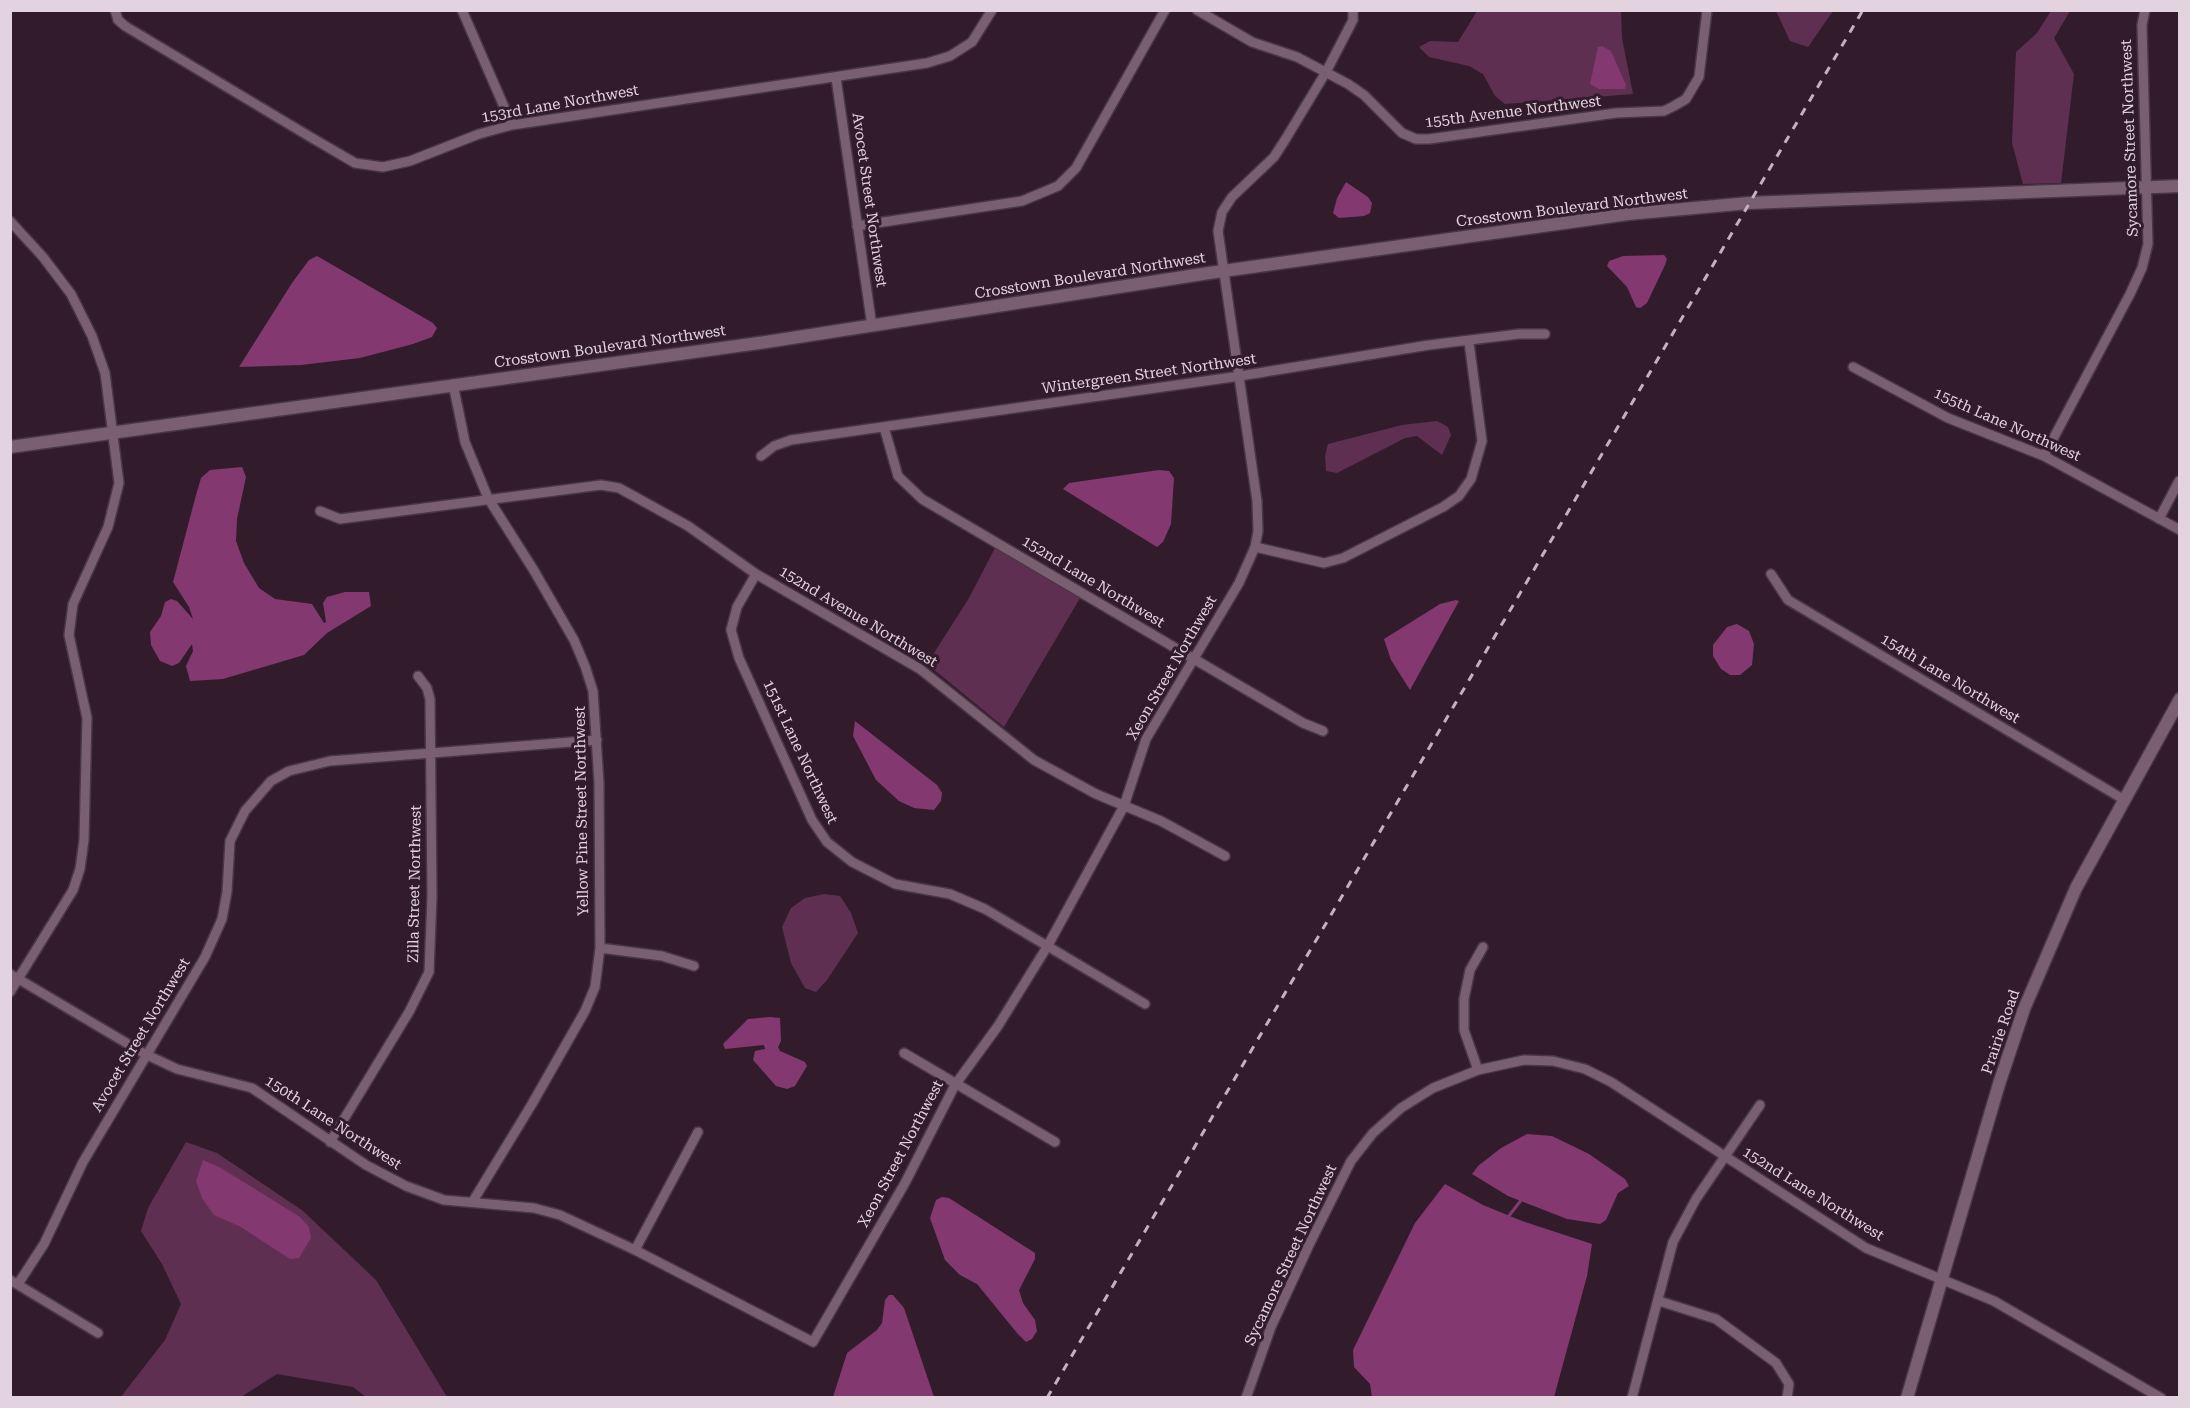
<!DOCTYPE html>
<style>
body{margin:0}
#map{position:relative;width:2190px;height:1408px;overflow:hidden;background:#321c2c;font-family:"Roboto Serif",serif}
canvas{display:block}
.frame{position:absolute;inset:0;border:12px solid #e3d3de;pointer-events:none}
</style>
<div id="map">
<canvas width="2190" height="1408"></canvas>
<div class="frame"></div>
</div>
<script>
const g = document.querySelector('canvas').getContext('2d');
g.lineJoin = 'round';
function paint(path, color) { g.fillStyle = color; g.fill(path, 'evenodd'); }
const toPath = rows => new Path2D(rows.map(r => 'M' + r).join(''));
function stroke(path, color, width, dash) { g.strokeStyle = color; g.lineWidth = width; g.lineCap = dash ? 'butt' : 'round'; g.setLineDash(dash || []); g.stroke(path); }
function write(font, color, halo, rows, align = 'center') {
  g.font = font + ' "Roboto Serif",serif'; g.lineWidth = 6; g.setLineDash([]); g.textBaseline = 'middle'; g.strokeStyle = halo; g.fillStyle = color; for (const [text, x, y, turn = 0] of rows) {
    g.save(); g.translate(x, y); g.rotate((+turn || 0) * Math.PI / 180); g.textAlign = isNaN(turn) ? turn : align; if (halo) g.strokeText(text, 0, 0); g.fillText(text, 0, 0); g.restore();
  }
}
paint(toPath([
 [1477,11,1621,11,1622,38,1633,94,1505,104,1495,96,1483,74,1469,66,1429,57,1419,47,1430,41,1458,42],
 [1776,11,1776,10,1833,11,1808,47,1790,41],
 [2051,11,2070,11,2054,38,2074,74,2061,183,2023,184,2012,143,2016,52,2037,33],
 [1437,421,1448,427,1451,435,1442,455,1417,436,1405,438,1337,473,1326,471,1325,456,1328,444,1402,425],
 [995,548,1080,598,1004,727,927,664,969,598],
 [824,894,840,896,851,913,858,933,827,980,816,992,805,988,791,963,782,927,791,908,805,898],
 [186,1142,217,1153,303,1211,376,1280,447,1397,366,1397,353,1387,277,1374,241,1397,120,1398,165,1340,181,1304,162,1264,141,1231,148,1208]
]), '#5f2f52');
paint(toPath([
 [1602,46,1611,51,1626,85,1625,89,1599,89,1590,84,1598,47],
 [1346,182,1368,197,1372,203,1370,213,1364,216,1339,218,1333,213,1337,198],
 [1664,255,1667,259,1665,265,1647,303,1640,308,1636,307,1627,287,1607,266,1609,261,1623,256],
 [317,256,433,323,437,328,432,337,413,344,360,358,301,365,239,367,292,283,309,260],
 [242,467,246,477,237,519,236,541,244,563,259,588,275,599,312,604,324,623,326,622,323,603,327,597,345,592,369,592,371,606,327,633,304,655,223,679,190,681,186,666,193,651,192,644,179,663,172,666,160,661,151,645,150,632,161,616,165,602,171,599,177,601,193,619,189,607,173,582,196,495,201,478,210,470],
 [1159,470,1169,471,1174,478,1171,524,1163,542,1157,547,1063,489,1069,483],
 [1456,600,1459,601,1410,690,1391,660,1384,639,1440,604],
 [1737,624,1749,631,1754,644,1752,665,1740,675,1730,675,1721,669,1713,656,1713,645,1727,627],
 [855,721,937,785,942,793,941,801,934,810,914,808,899,801,876,780,853,736],
 [770,1017,780,1018,781,1041,778,1047,780,1051,805,1062,807,1066,795,1086,787,1089,776,1086,753,1060,755,1051,765,1049,764,1045,725,1049,723,1044,748,1019],
 [1527,1134,1552,1136,1589,1154,1625,1179,1629,1186,1618,1193,1606,1220,1600,1224,1567,1219,1508,1196,1472,1174,1478,1166,1501,1148],
 [203,1160,221,1168,300,1217,309,1227,311,1238,299,1258,290,1259,241,1227,214,1215,202,1198,196,1181],
 [1445,1184,1483,1205,1522,1221,1592,1244,1587,1276,1554,1397,1372,1397,1370,1384,1354,1367,1353,1350,1415,1223],
 [942,1197,949,1198,1035,1253,1035,1259,1019,1290,1023,1303,1035,1320,1037,1331,1032,1339,1026,1342,1017,1333,977,1284,960,1275,945,1260,930,1218,936,1200],
 [889,1295,893,1295,904,1308,934,1397,833,1397,847,1353,877,1330,882,1323,885,1300]
]), '#833870');
stroke(toPath([
 [1508,1217,1522,1199]
]), '#833870', 3);
const street = toPath([
 [115,10,118,20,125,26,307,135,355,163,383,167,410,161,479,134,512,125,927,63,950,56,972,42,992,10],
 [462,10,512,125],
 [1197,10,1252,42,1297,57,1348,84,1364,95,1402,133,1416,139,1429,139,1616,113,1664,111,1674,106,1686,99,1699,77,1707,10],
 [836,78,872,326],
 [10,221,43,257,71,294,92,336,105,373,119,483,108,527,73,604,69,635,87,718,84,840,80,869,73,890,10,992],
 [857,226,1022,201,1058,186,1076,168,1165,10],
 [1853,367,1948,418,2044,456,2180,530],
 [453,384,465,442,488,498,533,569,574,640,585,666,593,691,599,783,600,948,595,987,585,1011,532,1104,473,1201],
 [884,427,898,476,922,499,1303,723,1323,731],
 [761,456,774,446,791,440,1240,376,1429,345,1519,334,1545,334],
 [2044,456,2130,294,2142,268,2148,244,2142,25,2145,10],
 [320,511,340,519,601,485,619,488,688,526,756,574,920,669,1034,760,1096,794,1161,821,1225,856],
 [2159,519,2179,481],
 [1255,547,1324,563,1343,558,1443,507,1459,496,1471,479,1482,441,1469,342],
 [756,574,737,607,731,630,739,658,812,820,827,842,852,862,895,884,950,894,985,909,1145,1004],
 [1771,574,1788,600,2123,799],
 [600,948,662,956,694,966],
 [10,974,145,1054,177,1069,252,1088,366,1165,406,1186,444,1200,534,1208,560,1215,635,1250,813,1342,905,1183,955,1085,998,1026,1047,947,1124,806,1146,739,1239,583,1255,547,1258,531,1257,501,1218,231,1222,212,1232,197,1274,157,1285,140,1326,72,1353,20,1353,10],
 [904,1053,1055,1142],
 [1478,1070,1464,1030,1464,999,1470,970,1483,947],
 [330,1142,409,1012,429,972,432,896,430,699,427,688,418,676],
 [635,1250,698,1132],
 [10,1280,98,1333],
 [18,1284,44,1244,83,1162,205,957,222,919,227,892,230,841,245,811,271,781,289,771,330,761,597,740],
 [1659,1301,1716,1319,1776,1363,1789,1384,1787,1398],
 [1246,1398,1271,1327,1309,1245,1351,1161,1373,1133,1401,1108,1433,1088,1478,1070,1524,1060,1553,1061,1585,1069,1611,1082,1866,1248,1994,1301,2161,1398],
 [1632,1398,1673,1242,1696,1199,1760,1105]
]);
const secondary = toPath([
 [10,447,766,342,1209,273,1628,214,1749,203,2180,186],
 [1907,1398,1999,1084,2024,1009,2076,888,2180,699]
]);
stroke(street, '#493744', 12);
stroke(secondary, '#493744', 15);
stroke(street, '#7a5f71', 9);
stroke(secondary, '#7a5f71', 12);
stroke(toPath([
 [1047,1398,1863,10]
]), '#c3b2be', 3, [8, 8]);
write('15px', '#e3d3de', '#321c2c', [
 ["153rd Lane Northwest",560,104,-10],
 ["155th Avenue Northwest",1513,112,-7],
 ["Sycamore Street Northwest",2130,138,-92],
 ["Avocet Street Northwest",869,200,82],
 ["Crosstown Boulevard Northwest",1572,208,-7],
 ["Crosstown Boulevard Northwest",1090,276,-9],
 ["Crosstown Boulevard Northwest",610,347,-8],
 ["Wintergreen Street Northwest",1149,374,-8],
 ["155th Lane Northwest",2007,425,24],
 ["152nd Lane Northwest",1093,582,31],
 ["152nd Avenue Northwest",858,617,31],
 ["Xeon Street Northwest",1172,668,-60],
 ["154th Lane Northwest",1950,679,31],
 ["151st Lane Northwest",800,752,65],
 ["Yellow Pine Street Northwest",582,811,-91],
 ["Zilla Street Northwest",415,884,-89],
 ["Prairie Road",2001,1032,-71],
 ["Avocet Street Northwest",141,1035,-59],
 ["150th Lane Northwest",333,1123,33],
 ["Xeon Street Northwest",901,1154,-62],
 ["152nd Lane Northwest",1813,1194,32],
 ["Sycamore Street Northwest",1291,1255,-65]
]);
</script>
